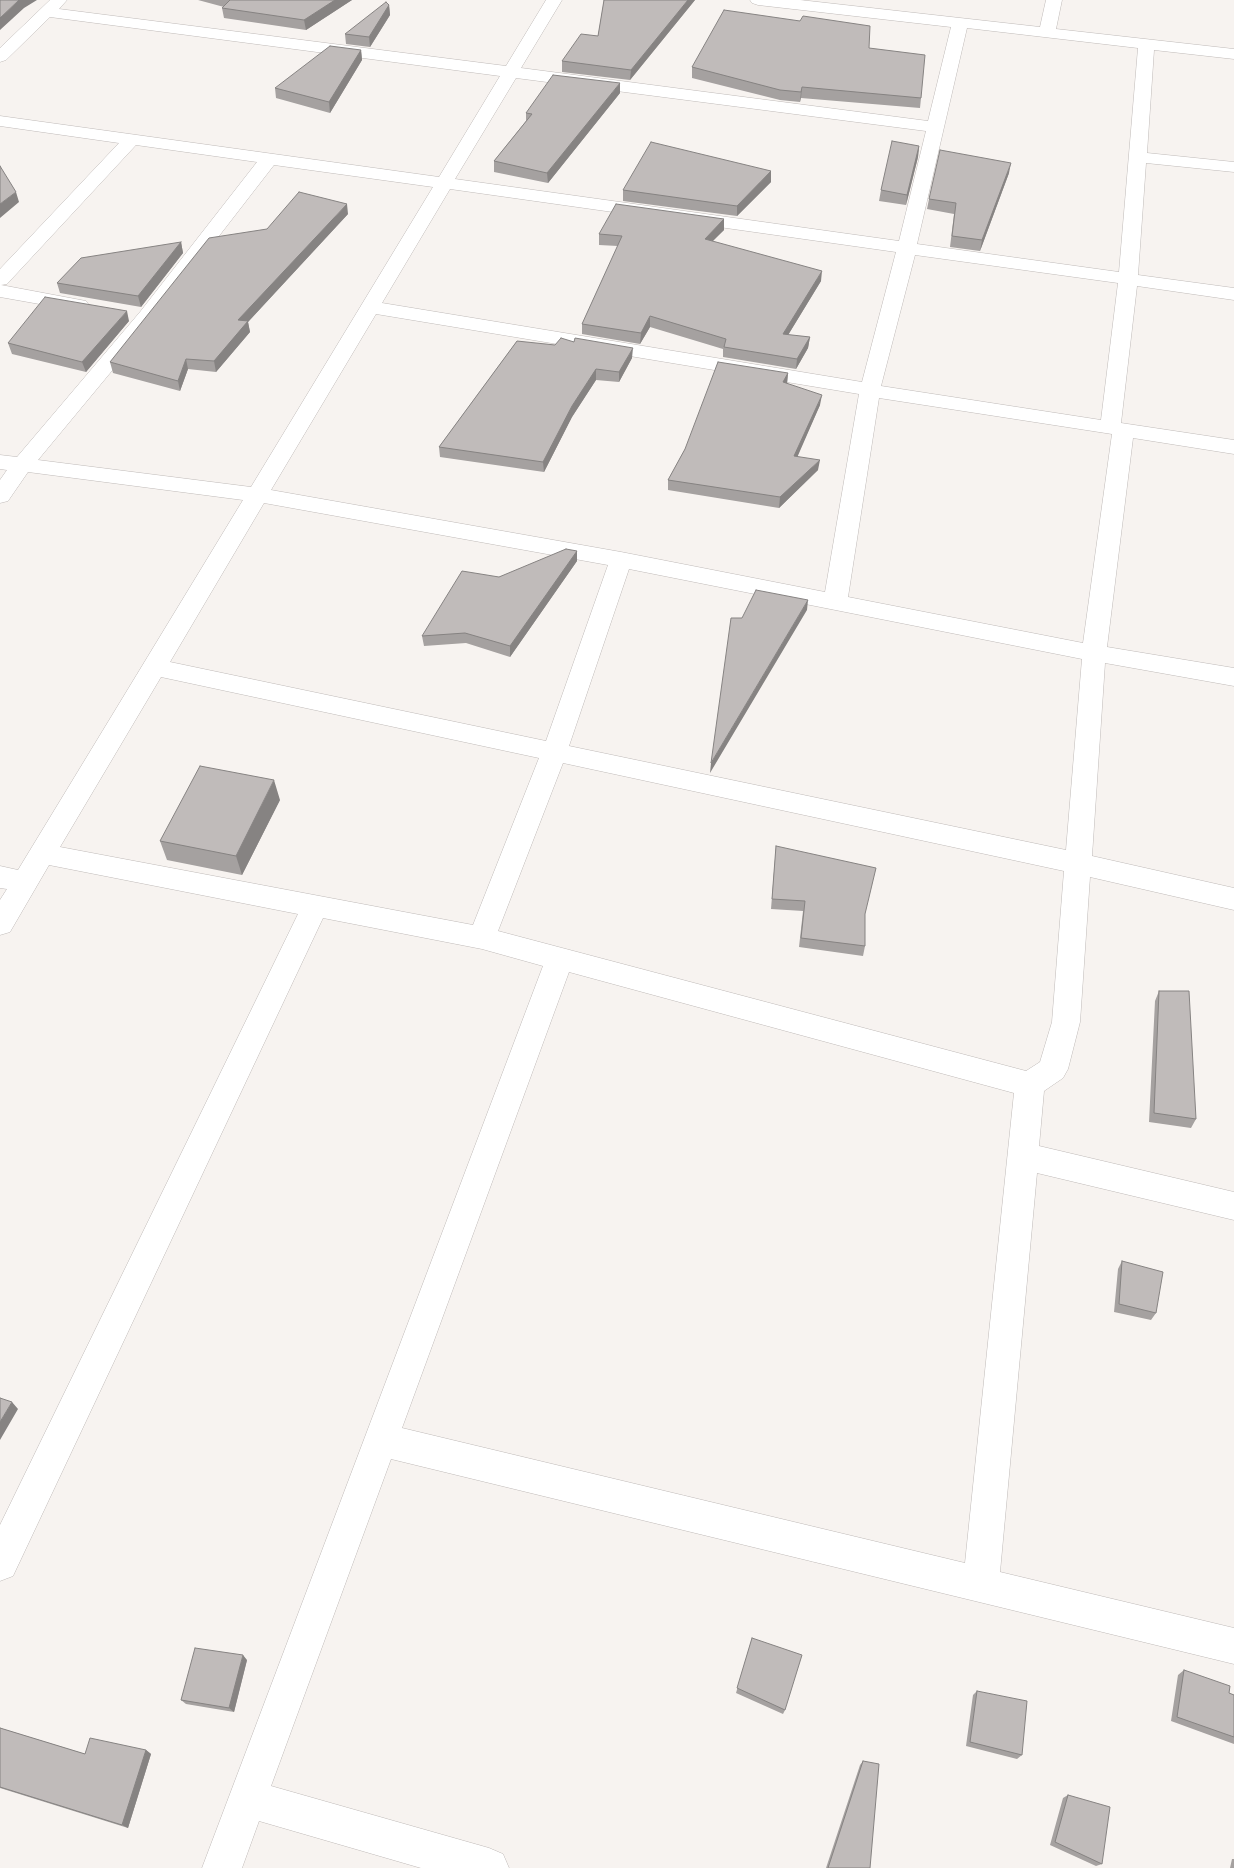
<!DOCTYPE html>
<style>
body{margin:0}
canvas{display:block;background:#f7f3f0}
</style>
<canvas width="1234" height="1868"></canvas>
<script>
const g = document.querySelector('canvas').getContext('2d');
g.lineJoin = 'round';
const toPath = rows => new Path2D(rows.map(r => 'M' + r).join(''));
function stroke(path, color, width, dash) { g.strokeStyle = color; g.lineWidth = width; g.lineCap = dash ? 'butt' : 'round'; g.setLineDash(dash || []); g.stroke(path); }
function paint(path, color) { g.fillStyle = color; g.fill(path, 'evenodd'); }
const minor = toPath([
 [50,0,67,0,59,9,506,66,546,0,562,0,521,68,928,121,951,27,758,5,752,3,750,0,800,0,1040,27,1046,0,1062,0,1056,29,1234,49,1234,59,1154,50,1147,153,1234,162,1234,172,1146,163,1138,275,1234,288,1234,300,1137,286,1121,423,1234,440,1234,454,1133,438,1107,647,1234,668,1234,686,1105,663,1092,856,1234,888,1234,910,1090,877,1080,1022,1068,1069,1063,1078,1044,1091,1039,1146,1234,1192,1234,1220,1037,1173,1000,1572,1234,1628,1234,1664,391,1459,271,1786,489,1848,503,1854,509,1868,421,1868,259,1821,242,1868,202,1868,543,966,482,949,323,918,13,1576,0,1581,0,1525,298,914,49,865,10,932,0,935,0,900,7,889,0,888,0,866,18,870,243,500,28,472,8,501,0,503,0,480,7,470,0,469,0,455,17,457,140,312,257,162,136,145,7,284,1,285,86,301,89,305,86,309,79,311,0,297,0,269,119,143,0,126,0,116,439,177,500,76,50,17,6,60,0,62,0,48,50,0],
 [967,28,1138,48,1119,272,917,244,967,28],
 [516,78,926,131,899,241,455,179,516,78],
 [274,165,433,187,251,487,38,460,154,320,274,165],
 [450,189,896,252,862,382,382,303,450,189],
 [915,255,1118,283,1101,420,881,386,915,255],
 [376,314,859,394,825,592,621,552,271,490,376,314],
 [879,398,1112,434,1083,643,848,597,879,398],
 [264,503,608,565,546,741,170,662,264,503],
 [629,569,1082,659,1066,850,569,746,629,569],
 [161,677,539,758,473,925,60,847,161,677],
 [563,763,1064,871,1052,1022,1040,1062,1026,1071,498,931,563,763],
 [569,972,1014,1093,965,1563,402,1428,569,972]
]);
stroke(minor, '#bfbab8', 1);
paint(minor, '#fff');
paint(toPath([
 [198,0,352,0,306,30,224,18,222,8,224,7],
 [604,0,695,0,630,80,562,72,562,61,598,36],
 [389,5,390,15,370,47,346,44,345,34],
 [869,48,921,98,920,108,801,98,800,102,780,100,692,78,692,67],
 [361,50,362,60,330,113,276,98,275,88],
 [620,93,548,183,494,172,494,161,526,121,526,113],
 [919,146,918,157,906,205,879,201,881,190],
 [1009,173,980,251,950,247,954,214,927,209,929,199],
 [771,182,737,216,623,201,623,190],
 [348,214,248,322,250,332,216,372,188,369,180,391,113,373,110,362,267,229],
 [724,219,724,230,712,241,821,281,788,335,810,337,808,348,796,369,723,357,723,349,650,327,640,344,582,334,582,324,618,246,599,245,599,234],
 [181,242,183,253,141,307,60,293,57,283],
 [129,321,86,372,12,354,8,343],
 [517,341,632,358,619,382,596,380,572,417,544,472,440,457,439,447],
 [788,373,787,383,820,405,797,456,818,470,779,508,668,490,668,480,685,449],
 [577,551,577,561,510,657,466,643,424,646,422,636,499,577],
 [280,800,242,875,167,860,160,841],
 [776,846,865,915,865,946,863,956,799,947,803,911,771,909],
 [1159,991,1196,1119,1191,1128,1149,1122,1155,1001],
 [1122,1261,1156,1313,1151,1320,1114,1312,1118,1269],
 [752,1638,785,1710,783,1714,736,1693],
 [247,1660,234,1712,186,1704,181,1700],
 [1184,1670,1229,1693,1234,1695,1234,1744,1171,1721,1178,1675],
 [977,1691,1022,1755,1017,1759,966,1746,973,1695],
 [0,1728,85,1754,146,1750,151,1754,128,1828,0,1788],
 [863,1761,870,1868,826,1868,860,1765],
 [1068,1795,1102,1864,1096,1866,1050,1845,1063,1798],
 [1232,1859,1234,1859,1234,1868,1230,1868]
]), '#a5a1a0');
paint(toPath([
 [19,0,37,0,24,8,0,30,0,18],
 [335,0,352,0,306,30,304,20],
 [688,0,695,0,630,80,631,70],
 [389,5,390,15,370,47,369,37],
 [361,50,362,60,330,113,329,102],
 [620,83,620,93,548,183,547,173],
 [802,87,801,98,800,102,801,92],
 [919,146,918,157,906,205,907,195],
 [1011,163,1009,173,980,251,982,240],
 [771,171,771,182,737,216,737,206],
 [16,192,19,202,0,218,0,204],
 [347,204,348,214,248,322,250,332,216,372,214,361,238,320],
 [724,219,724,230,704,250,705,239],
 [181,242,183,253,141,307,138,296],
 [822,271,821,281,782,345,783,334],
 [127,311,129,321,86,372,82,362],
 [650,316,650,327,640,344,641,333],
 [810,337,808,348,796,369,797,359],
 [633,348,632,358,619,382,619,372],
 [186,359,188,369,180,391,178,381],
 [596,369,596,380,572,417,544,472,543,462,572,406],
 [788,373,787,384,783,382],
 [822,395,820,405,793,467,794,456],
 [820,460,818,470,779,508,780,497],
 [577,551,577,561,510,657,510,646],
 [808,600,807,610,710,773,711,763],
 [274,780,280,800,242,875,236,856],
 [12,1402,18,1409,0,1440,0,1422],
 [243,1655,247,1660,234,1712,229,1708],
 [146,1750,151,1754,128,1828,122,1825]
]), '#868382');
const building = toPath([
 [0,0,19,0,0,18,0,0],
 [230,0,335,0,304,20,222,8,230,0],
 [604,0,688,0,631,70,562,61,581,34,598,36,604,0],
 [386,2,389,5,369,37,345,34,386,2],
 [724,10,800,21,803,16,870,26,869,48,925,55,921,98,802,87,801,92,780,90,692,67,724,10],
 [330,46,361,50,329,102,275,88,330,46],
 [553,75,620,83,547,173,494,161,532,114,526,113,553,75],
 [892,141,919,146,907,195,881,190,892,141],
 [651,142,771,171,737,206,623,190,651,142],
 [940,150,1011,163,982,240,952,236,956,203,929,199,940,150],
 [0,166,16,192,0,204,0,166],
 [299,192,347,204,238,320,248,321,214,361,186,359,178,381,110,362,209,238,267,229,299,192],
 [616,204,724,219,705,239,822,271,783,334,810,337,797,359,724,347,726,339,650,316,641,333,582,324,622,236,599,234,616,204],
 [181,242,138,296,57,283,81,258,181,242],
 [45,297,127,311,82,362,8,343,45,297],
 [561,338,574,342,575,338,633,348,619,372,596,369,572,406,543,462,439,447,517,341,555,345,561,338],
 [718,362,788,373,783,382,822,395,794,456,820,460,780,497,668,480,685,449,718,362],
 [566,549,577,551,510,646,465,633,422,636,462,571,499,577,566,549],
 [756,590,808,600,711,763,731,618,742,618,756,590],
 [200,766,274,780,236,856,160,841,200,766],
 [776,846,876,868,865,914,865,946,801,938,805,901,772,899,776,846],
 [1159,991,1189,991,1196,1119,1154,1113,1159,991],
 [1122,1261,1163,1272,1156,1313,1119,1304,1122,1261],
 [0,1398,12,1402,0,1422,0,1398],
 [752,1638,802,1655,785,1710,737,1688,752,1638],
 [195,1648,243,1655,229,1708,181,1700,195,1648],
 [1184,1670,1230,1686,1229,1693,1234,1695,1234,1737,1177,1717,1184,1670],
 [977,1691,1027,1701,1022,1755,970,1742,977,1691],
 [0,1728,85,1754,90,1738,146,1750,122,1825,0,1787,0,1728],
 [863,1761,879,1764,870,1868,828,1868,863,1761],
 [1068,1795,1110,1807,1102,1864,1055,1842,1068,1795]
]);
paint(building, '#c0bbba');
stroke(building, '#868382', 1);
</script>
